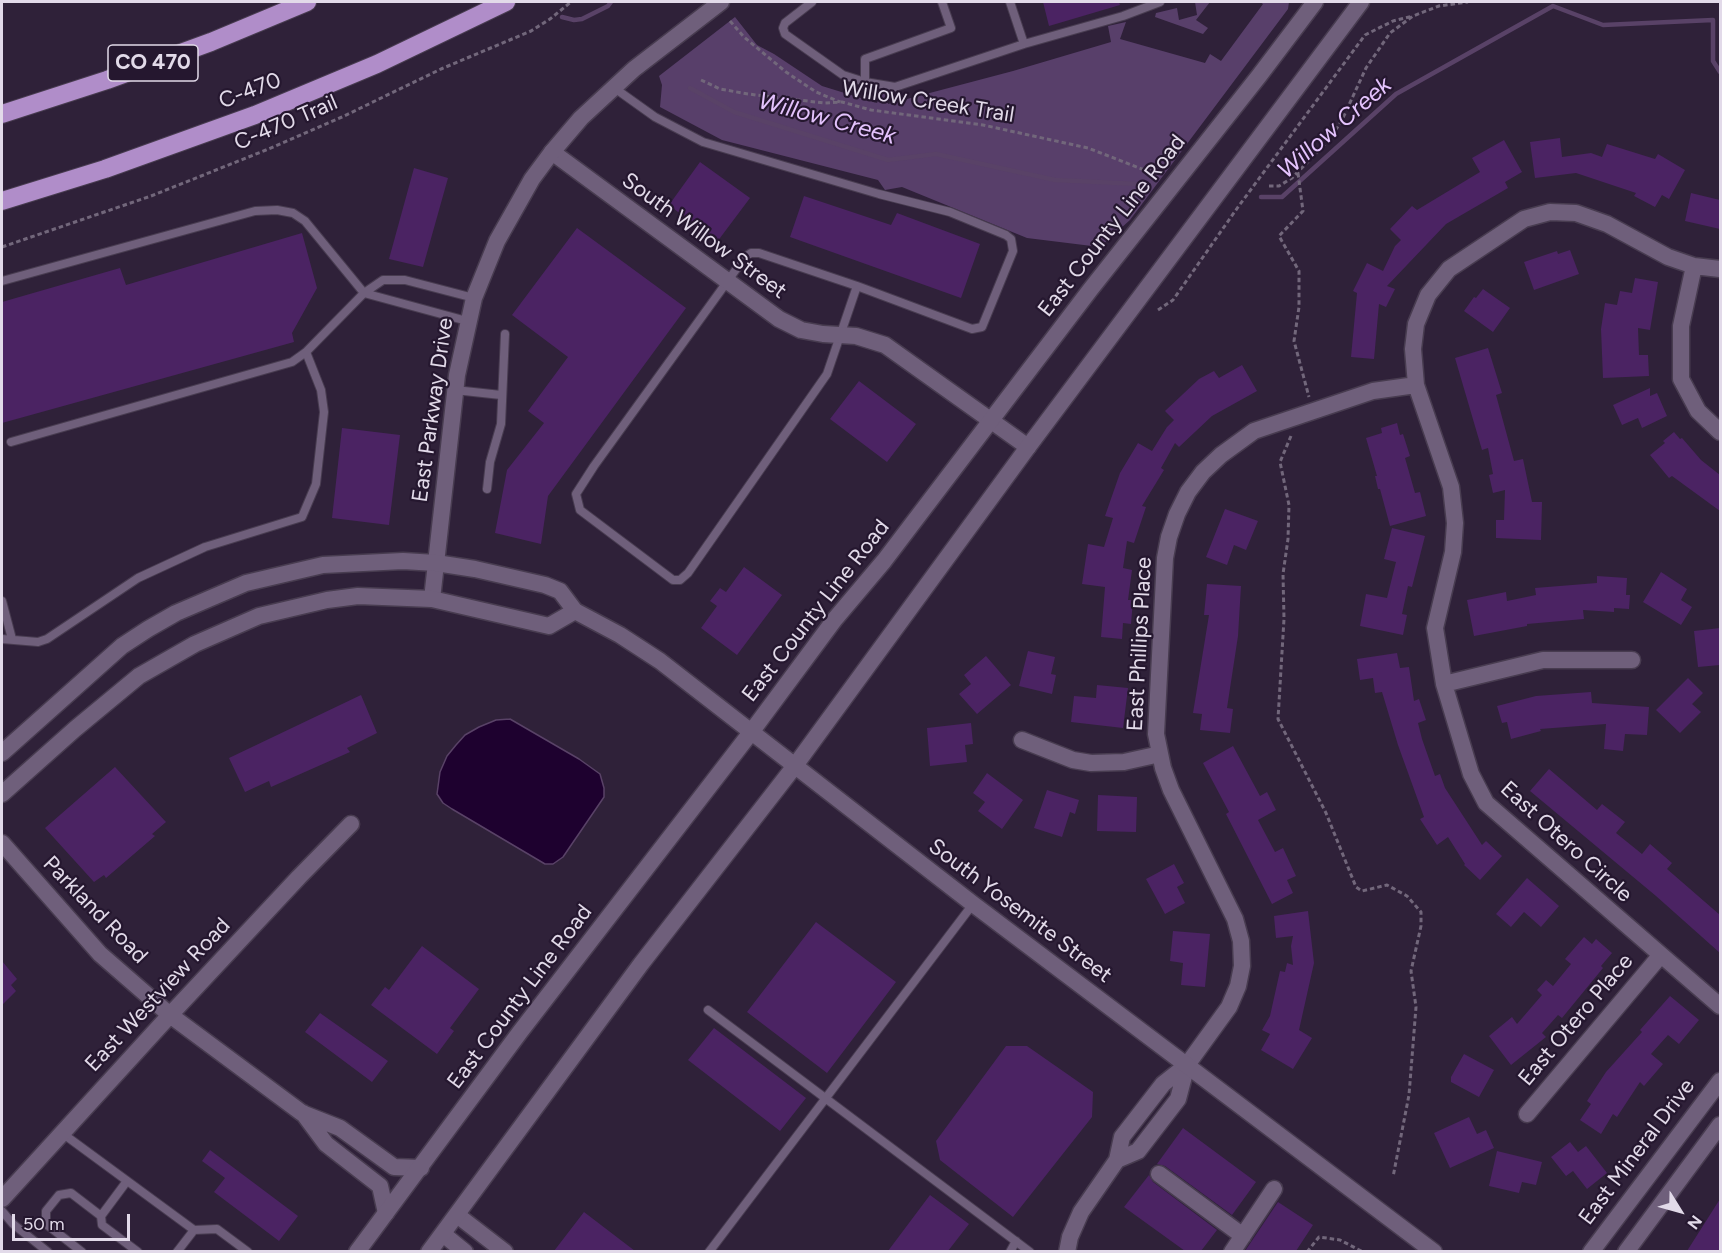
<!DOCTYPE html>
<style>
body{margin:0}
#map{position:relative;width:1722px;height:1253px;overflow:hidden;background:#2f2139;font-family:Figtree,sans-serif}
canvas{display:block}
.frame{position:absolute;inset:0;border:3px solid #e2dae9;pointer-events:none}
.north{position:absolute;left:1650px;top:1181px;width:60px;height:60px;-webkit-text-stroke:4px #25172f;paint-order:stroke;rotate:127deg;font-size:16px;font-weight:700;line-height:24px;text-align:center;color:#e2dae9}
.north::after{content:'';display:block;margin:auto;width:21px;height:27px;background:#e2dae9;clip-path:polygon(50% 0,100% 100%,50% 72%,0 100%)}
.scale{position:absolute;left:12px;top:1214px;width:118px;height:27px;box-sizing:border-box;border:3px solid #e2dae9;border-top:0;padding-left:8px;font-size:18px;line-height:21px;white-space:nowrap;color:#e2dae9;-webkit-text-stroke:4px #25172f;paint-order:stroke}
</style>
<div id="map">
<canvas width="1722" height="1253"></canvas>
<div class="frame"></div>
<div class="north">N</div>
<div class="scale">50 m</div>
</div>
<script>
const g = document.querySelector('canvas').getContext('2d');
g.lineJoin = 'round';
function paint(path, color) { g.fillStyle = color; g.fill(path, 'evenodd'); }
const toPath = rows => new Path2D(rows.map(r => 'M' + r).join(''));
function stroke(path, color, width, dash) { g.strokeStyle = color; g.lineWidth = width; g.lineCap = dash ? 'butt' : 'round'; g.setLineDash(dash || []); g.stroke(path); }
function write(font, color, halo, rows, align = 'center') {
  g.font = font + ' Figtree,sans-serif'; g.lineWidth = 4.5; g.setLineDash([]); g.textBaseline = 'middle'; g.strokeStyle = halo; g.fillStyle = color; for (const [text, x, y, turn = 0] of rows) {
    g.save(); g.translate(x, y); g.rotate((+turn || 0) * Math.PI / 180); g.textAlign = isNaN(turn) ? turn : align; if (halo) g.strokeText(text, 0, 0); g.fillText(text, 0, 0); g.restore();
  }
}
paint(toPath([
 [1195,2,1210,2,1196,20,1208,28,1203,34,1155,17,1156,13,1177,8,1179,20,1197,15],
 [1260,2,1289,2,1288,9,1130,220,1100,247,1027,238,902,187,885,190,878,180,722,140,660,107,662,85,659,76,735,17,757,45,774,54,822,86,877,103,884,88,888,104,1013,71,1111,42,1108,26,1126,22,1120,39,1205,63,1210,54,1221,61,1263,4]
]), '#583f6a');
const water = toPath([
 [510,719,579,759,600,774,604,788,604,797,563,857,553,864,545,864,452,809,443,803,437,794,440,772,447,756,456,745,465,735,479,727,496,720,510,719]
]);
paint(water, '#1e012f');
stroke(water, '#594267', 1.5);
stroke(toPath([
 [562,17,574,20,582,19,608,6,611,2],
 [690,88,734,112,888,160,936,154,1055,180,1138,184],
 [1261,197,1282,197,1396,94,1553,6,1603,25,1713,20,1713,61,1720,72]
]), '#594267', 4.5);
paint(toPath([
 [1043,2,1119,2,1120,5,1049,26],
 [1560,138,1562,157,1591,153,1602,157,1607,144,1655,159,1658,154,1685,170,1669,199,1662,195,1655,207,1634,196,1636,193,1576,173,1535,178,1530,142],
 [1504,140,1522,172,1505,182,1508,188,1446,224,1387,286,1395,289,1386,307,1379,304,1374,359,1351,357,1357,293,1353,291,1367,263,1383,271,1395,246,1401,240,1390,229,1412,206,1417,210,1480,172,1472,158],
 [700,162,750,198,717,242,669,205],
 [414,168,448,178,423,267,389,259],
 [1691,193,1720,200,1720,229,1685,221],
 [804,196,891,225,897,213,980,244,961,298,790,237],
 [577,228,686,308,548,496,541,544,495,533,507,470,544,423,528,411,568,357,512,315],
 [302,233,317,288,292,333,294,342,2,423,2,302,120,268,126,285],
 [1570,250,1579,274,1534,290,1524,262,1557,251,1558,254],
 [1635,278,1658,282,1650,330,1638,328,1639,355,1648,355,1649,376,1603,378,1601,329,1605,303,1617,305,1620,291,1632,293],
 [1483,289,1510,308,1493,332,1464,311,1474,297,1476,298],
 [1488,348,1502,393,1496,395,1514,461,1523,459,1532,502,1542,502,1541,540,1496,538,1496,520,1504,520,1505,490,1493,493,1489,475,1493,474,1488,448,1482,450,1455,358],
 [1242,365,1257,391,1212,416,1179,447,1175,443,1161,468,1164,470,1142,506,1146,507,1134,543,1127,541,1123,568,1132,570,1128,600,1133,600,1131,624,1123,623,1122,639,1101,637,1105,587,1082,584,1088,544,1104,547,1113,518,1105,516,1120,473,1138,443,1152,451,1167,427,1174,420,1165,411,1199,379,1214,371,1219,378],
 [859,381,916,424,887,462,830,419],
 [1650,388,1650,396,1657,393,1667,416,1642,428,1638,418,1622,425,1613,405],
 [1397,423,1400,435,1403,434,1410,456,1405,458,1415,493,1420,492,1426,516,1390,526,1380,489,1378,489,1375,476,1377,476,1366,438,1382,433,1381,428],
 [342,428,400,435,389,525,332,518],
 [1674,432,1680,439,1682,438,1701,460,1720,475,1720,511,1672,476,1669,478,1650,455,1665,443,1663,441],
 [1225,509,1258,521,1246,550,1234,545,1227,565,1206,557],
 [1392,528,1425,536,1412,587,1408,586,1402,614,1407,615,1403,635,1360,626,1366,594,1387,598,1396,562,1384,559],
 [744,567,782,595,737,655,701,628,717,606,710,601,720,588,726,592],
 [1661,572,1687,589,1681,600,1692,607,1681,625,1643,602],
 [1597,576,1627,578,1626,595,1630,595,1629,609,1614,608,1614,612,1583,610,1584,619,1527,624,1527,626,1474,636,1467,600,1506,592,1507,601,1536,595,1535,588,1597,583],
 [1207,584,1241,586,1238,636,1227,708,1233,709,1230,733,1200,730,1202,714,1193,713,1209,615,1204,615],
 [1720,628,1720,665,1698,667,1694,631],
 [1028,651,1055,657,1051,674,1056,675,1052,694,1019,686],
 [1397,653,1400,668,1409,667,1414,701,1419,699,1426,720,1418,723,1422,739,1435,776,1440,774,1445,788,1482,845,1486,841,1502,856,1480,880,1464,865,1465,864,1448,837,1437,845,1420,819,1424,817,1398,745,1382,692,1375,693,1373,678,1360,680,1357,659],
 [986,656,1011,685,977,714,959,694,971,684,964,675],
 [1688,678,1703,693,1692,704,1701,712,1680,733,1656,710],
 [1097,685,1128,688,1123,728,1071,722,1074,696,1096,698],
 [1591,692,1592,703,1649,707,1647,735,1625,734,1623,751,1604,749,1606,724,1540,729,1541,731,1511,739,1507,722,1502,723,1497,706,1536,696],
 [361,695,377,733,347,748,350,752,271,787,269,781,245,792,229,758],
 [971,723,973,744,965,745,967,762,930,766,927,728],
 [1233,746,1260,796,1267,792,1276,810,1258,820,1275,852,1283,848,1296,876,1287,880,1293,893,1272,904,1226,814,1229,812,1203,763],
 [115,767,166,822,152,834,155,836,106,878,104,875,94,882,45,828],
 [1549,769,1597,810,1602,804,1625,822,1616,833,1642,854,1650,844,1672,863,1667,869,1720,915,1720,953,1656,896,1530,791],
 [987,773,1023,800,1002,829,978,811,985,802,973,793],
 [1047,790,1079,800,1075,814,1070,812,1062,837,1034,828],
 [1098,795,1137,797,1136,832,1097,831],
 [1174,864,1184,883,1177,887,1185,903,1165,914,1146,879],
 [1527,878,1559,906,1541,927,1524,912,1511,927,1496,914],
 [1308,911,1314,963,1299,1030,1312,1038,1293,1069,1261,1050,1270,1034,1262,1030,1270,1016,1280,971,1285,972,1287,963,1293,965,1291,946,1293,936,1276,938,1274,916],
 [816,922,896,982,827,1073,747,1012],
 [1173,931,1210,934,1205,987,1181,985,1183,963,1170,961],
 [1584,937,1592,944,1596,939,1612,953,1601,966,1603,968,1562,1018,1558,1015,1542,1033,1546,1037,1511,1065,1489,1036,1512,1017,1517,1024,1542,995,1537,990,1546,980,1553,986,1571,964,1565,959],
 [422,946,479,989,450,1028,454,1031,437,1054,371,1005,385,987,389,990],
 [2,961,17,979,11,985,16,991,2,1005],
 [1670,996,1699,1020,1679,1044,1668,1035,1651,1054,1663,1064,1644,1086,1640,1082,1617,1117,1613,1114,1601,1134,1580,1120,1591,1104,1587,1101,1606,1072,1642,1032,1640,1030],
 [320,1013,388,1061,372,1082,305,1032],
 [714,1028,806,1098,780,1131,688,1060],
 [1006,1046,1027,1046,1093,1092,1092,1117,1013,1217,940,1160,936,1141],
 [1464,1054,1494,1070,1479,1097,1451,1082,1451,1077],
 [1469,1117,1477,1134,1486,1130,1494,1148,1450,1168,1434,1133],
 [1183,1128,1256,1182,1232,1215,1165,1166,1157,1164],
 [1570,1142,1578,1152,1586,1146,1607,1173,1587,1189,1573,1171,1566,1176,1551,1157],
 [210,1150,298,1216,279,1241,214,1192,225,1178,202,1161],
 [1497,1151,1542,1162,1536,1185,1522,1182,1519,1193,1489,1186],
 [1149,1175,1153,1182,1217,1230,1201,1251,1185,1251,1124,1207],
 [930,1195,969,1224,948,1251,888,1251],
 [1720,1199,1720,1251,1687,1251],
 [1278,1202,1313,1225,1296,1251,1245,1251],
 [584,1212,635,1251,554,1251]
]), '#4b2363');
const service = toPath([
 [812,2,785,23,783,28,785,34,843,75,865,82,895,87,1024,44,1123,16,1160,2],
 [1010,2,1024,44],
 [865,82,865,59,951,28,942,2],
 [613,87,655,117,703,142,879,194,950,212,1006,235,1011,239,1013,251,982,327,972,329,857,286,759,253,751,253,745,257,594,466,576,494,580,510,673,580,680,580,688,573,827,374,857,286],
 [2,281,255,211,277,210,293,213,305,221,364,293,467,321],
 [455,390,501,395],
 [11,442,292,362,306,352,364,293,383,280,405,280,474,298],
 [487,489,490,462,501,424,505,334],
 [2,601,12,639],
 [2,639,38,642,47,639,138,578,205,547,302,517,316,484,324,412,321,390,306,352],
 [708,1010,1030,1252],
 [62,1133,194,1230,217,1229,248,1252],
 [127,1181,101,1216,102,1225,138,1252],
 [2,1211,13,1224,48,1252],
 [82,1252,46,1224,46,1211,59,1195,71,1193,101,1216],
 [177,1252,194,1230],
 [709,1252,973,904],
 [1010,1252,1016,1241]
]);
const minor = toPath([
 [552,152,779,319,801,330,823,334,856,336,885,345,1028,447],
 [1694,266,1681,326,1681,379,1698,411,1720,432],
 [1720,269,1694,266,1668,257,1607,224,1576,213,1550,212,1524,219,1449,269,1428,295,1416,324,1413,349,1416,385,1451,487,1455,523,1453,552,1435,628,1444,684,1471,774,1486,803,1720,1006],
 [1444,684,1543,660,1632,660],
 [1022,740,1073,760,1091,763,1124,762,1160,754],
 [2,843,100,954,170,1015,302,1113,340,1128,394,1167,421,1168],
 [303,1113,326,1144,380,1186,386,1213],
 [1527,1114,1660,956],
 [1117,1160,1138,1151,1178,1099,1187,1065],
 [1159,1174,1243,1236],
 [2,1199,170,1015,299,877,351,824],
 [457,1215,505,1252],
 [443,1234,465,1252],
 [1067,1252,1070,1237,1081,1212,1117,1160,1122,1137,1163,1084,1187,1065,1229,1007,1238,986,1242,966,1241,941,1235,919,1171,790,1163,768,1156,734,1165,558,1169,537,1177,514,1188,492,1203,472,1221,455,1254,431,1373,391,1416,385],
 [1232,1252,1274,1189],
 [1591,1252,1720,1081],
 [1626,1252,1720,1125]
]);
const tertiary = toPath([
 [432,599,457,375,474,298,497,241,532,179,552,152,581,118,634,69,721,2]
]);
const secondary = toPath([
 [2,753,122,646,148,629,176,613,246,583,323,565,403,561,436,563,475,569,545,585,560,591,575,611,620,635,660,661,973,904,1434,1252],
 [2,794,75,729,139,676,195,644,259,616,327,600,358,596,432,599,549,626,575,611],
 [357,1252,520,1032,752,731,835,619,884,561,1090,290,1259,76,1315,2],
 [429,1252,641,964,794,767,1028,447,1361,2]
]);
const motorway = toPath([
 [2,114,107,80,211,42,307,2],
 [2,201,105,169,255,115,377,64,506,2]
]);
stroke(service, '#483c50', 10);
stroke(minor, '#483c50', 19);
stroke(tertiary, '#483c50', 19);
stroke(secondary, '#483c50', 19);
stroke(motorway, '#483c50', 20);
stroke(toPath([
 [730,21,744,37,786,72,816,92,840,102],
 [701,80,720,89,748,94,824,103,842,102,871,110,983,125,1088,148,1147,171],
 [1298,173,1303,211,1279,236,1299,271,1299,307,1294,341,1309,397],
 [1269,186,1279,186,1292,178,1330,139,1342,120,1366,68,1390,33,1413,16,1439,6,1468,2],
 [2,247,151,196,266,150,342,117,441,69,531,31,550,19,571,2],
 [1158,310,1173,300,1238,207,1365,35,1393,21,1413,16],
 [1291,436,1280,462,1289,505,1288,539,1283,574,1284,619,1278,719,1326,813,1356,887,1362,891,1387,885,1407,896,1421,912,1421,926,1411,971,1416,1007,1409,1095,1393,1177],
 [1307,1252,1319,1237,1340,1240,1363,1252]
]), '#72677b', 3, [4.5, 3]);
stroke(service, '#6f5f7b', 8);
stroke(minor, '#6f5f7b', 16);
stroke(tertiary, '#6f5f7b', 16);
stroke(secondary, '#6f5f7b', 16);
stroke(motorway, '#b08dc9', 18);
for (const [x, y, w] of [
 [153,63,90]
]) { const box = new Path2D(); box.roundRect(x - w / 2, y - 18, w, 36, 4.5); g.fillStyle = '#25172f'; g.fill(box); stroke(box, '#e2dae9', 1.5); }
write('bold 21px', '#e2dae9', null, [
 ["CO 470",153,63]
]);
write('22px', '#e2dae9', '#25172f', [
 ["C-470",250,91,-21],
 ["Willow Creek Trail",928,102,9],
 ["C-470 Trail",286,123,-23],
 ["East County Line Road",1112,226,-52],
 ["South Willow Street",704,236,36],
 ["East Parkway Drive",433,410,-82],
 ["East County Line Road",816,611,-52],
 ["East Phillips Place",1140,644,-87],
 ["East Otero Circle",1566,842,42],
 ["Parkland Road",95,910,46],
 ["South Yosemite Street",1020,911,37],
 ["East Westview Road",158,995,-47],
 ["East County Line Road",520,997,-53],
 ["East Otero Place",1576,1020,-50],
 ["East Mineral Drive",1637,1152,-53]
]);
write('italic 24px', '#e4c3fd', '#25172f', [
 ["Willow Creek",827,119,15],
 ["Willow Creek",1335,128,-41]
]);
</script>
